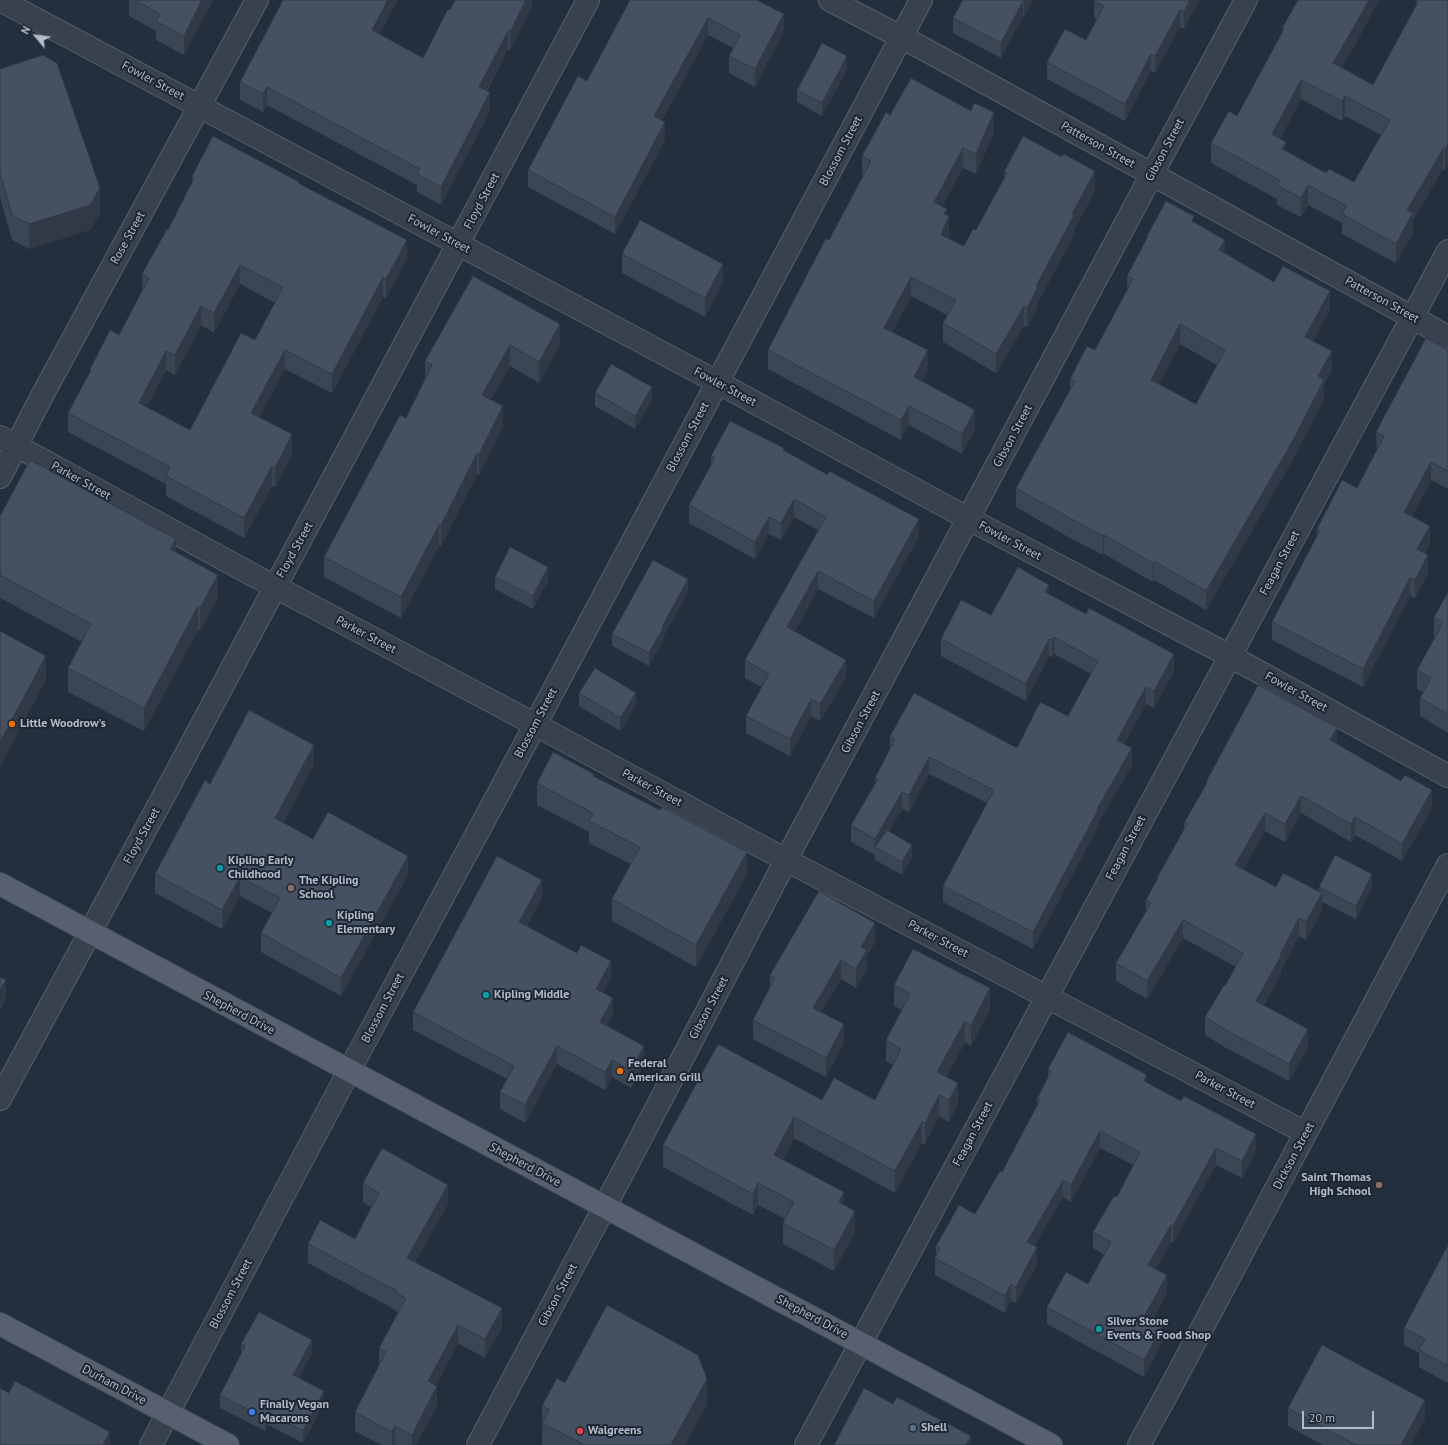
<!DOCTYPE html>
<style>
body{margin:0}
#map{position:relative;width:1448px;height:1445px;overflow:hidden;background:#242f3e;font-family:"PT Sans",sans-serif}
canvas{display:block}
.north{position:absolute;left:16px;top:16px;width:40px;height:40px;-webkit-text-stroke:3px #1d2633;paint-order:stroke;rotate:299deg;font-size:11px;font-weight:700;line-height:16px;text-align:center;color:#b4bcc9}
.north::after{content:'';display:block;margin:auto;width:14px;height:18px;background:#b4bcc9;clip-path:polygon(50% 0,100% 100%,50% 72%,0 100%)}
.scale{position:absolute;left:1302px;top:1411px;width:72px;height:18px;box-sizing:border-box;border:2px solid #b4bcc9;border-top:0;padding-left:5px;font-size:12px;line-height:14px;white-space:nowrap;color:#b4bcc9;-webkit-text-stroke:3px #1d2633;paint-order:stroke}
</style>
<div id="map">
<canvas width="1448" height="1445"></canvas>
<div class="north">N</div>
<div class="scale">20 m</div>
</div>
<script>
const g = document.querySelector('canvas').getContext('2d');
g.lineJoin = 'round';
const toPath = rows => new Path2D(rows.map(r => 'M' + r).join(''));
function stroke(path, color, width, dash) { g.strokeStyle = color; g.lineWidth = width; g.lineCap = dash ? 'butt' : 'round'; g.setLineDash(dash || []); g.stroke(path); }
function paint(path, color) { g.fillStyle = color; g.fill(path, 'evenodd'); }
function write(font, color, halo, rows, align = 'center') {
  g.font = font + ' "PT Sans",sans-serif'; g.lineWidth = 4; g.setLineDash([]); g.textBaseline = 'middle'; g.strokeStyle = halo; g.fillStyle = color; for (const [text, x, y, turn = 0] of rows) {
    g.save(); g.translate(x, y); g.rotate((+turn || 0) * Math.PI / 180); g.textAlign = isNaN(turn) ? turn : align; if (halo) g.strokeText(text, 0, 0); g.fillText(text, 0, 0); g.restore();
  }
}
const minor = toPath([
 [0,0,717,382,969,519,1230,656,1448,776],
 [830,0,924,49,1448,337],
 [0,437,251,574,508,710,786,860,1306,1133],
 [0,477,44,392,257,0],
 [0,1099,175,775,588,0],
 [151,1445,349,1071,502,787,921,0],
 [478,1445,621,1176,786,860,1152,174,1246,0],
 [806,1445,1448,251],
 [1139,1445,1174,1381,1448,865]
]);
const major = toPath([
 [0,884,1051,1445],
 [0,1324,228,1445]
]);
stroke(minor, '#565f6c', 24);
stroke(major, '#414a57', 24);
stroke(minor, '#38414e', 22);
stroke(major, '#56606e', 22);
paint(toPath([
 [129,0,213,0,184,55,156,40,156,31,129,16],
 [532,0,532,6,510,50,508,49,487,91,490,111,441,205,417,192,417,185,267,105,263,112,240,100,240,82,380,34,423,58,450,10],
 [630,0,784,31,755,87,729,73,729,56,733,48,708,35,662,120,665,140,615,234,528,187,528,170,587,81],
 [963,0,1033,0,1024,17,1023,16,1001,58,953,33,953,18],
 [1199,0,1184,29,1180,27,1155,73,1151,71,1125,121,1047,79,1047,62,1086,40,1097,19,1094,18,1094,1],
 [1448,0,1445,170,1443,169,1413,220,1413,233,1396,263,1342,234,1342,223,1308,205,1301,217,1277,205,1277,199,1211,163,1211,143,1237,116,1282,34,1282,28,1359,38,1342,67,1373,85,1416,6,1416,1],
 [1301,99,1342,121,1345,116,1381,135,1354,182,1326,173,1286,151,1280,139],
 [0,69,100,213,90,230,29,249,12,240,0,197],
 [847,69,822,116,797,102,797,90],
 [890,115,994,132,976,174,963,168,942,206,947,215,949,236,948,239,964,246,976,230,1004,178,1004,172,1095,191,1074,230,1074,235,1038,302,1038,307,1027,327,1024,326,996,373,943,342,943,323,947,315,911,296,892,332,928,370,922,381,975,429,962,454,909,425,901,440,768,369,768,350,829,240,863,176,862,175,862,156],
 [192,176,299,183,407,259,386,298,383,297,332,393,285,369,259,417,292,454,275,487,272,486,244,538,166,496,166,484,68,432,68,413,90,373,90,369,119,335,142,291,142,274,168,230,192,183],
 [240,284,275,303,255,340,190,430,147,407,166,370,175,375,201,325,214,333],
 [1194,222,1225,253,1274,282,1330,310,1313,341,1332,370,1324,384,1324,399,1292,461,1206,610,1154,580,1153,582,1104,554,1103,555,1068,537,1016,507,1016,488,1070,390,1070,379,1095,350,1127,290,1127,276,1147,239,1147,236],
 [1180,344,1217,365,1196,404,1159,384],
 [622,254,723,283,705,317,622,273],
 [473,276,560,345,539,383,510,366,491,400,503,427,479,475,477,474,441,546,439,546,401,618,324,577,324,557,406,418,425,378,425,361],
 [1448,350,1448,489,1431,480,1412,516,1430,544,1425,553,1428,573,1415,598,1410,596,1363,687,1272,640,1272,622,1317,536,1317,529,1357,488,1377,451,1376,432],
 [595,393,652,400,635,429,595,406],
 [784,450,919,536,874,618,818,589,795,631,846,678,820,721,811,716,790,756,746,733,746,716,762,687,745,678,745,660,818,530,794,517,781,540,769,534,755,559,689,523,689,505,711,465,711,456],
 [0,516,176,552,218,598,200,631,198,630,144,731,68,692,68,668,82,642,0,598],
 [495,577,548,580,533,609,495,589],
 [688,592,663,637,663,641,649,666,612,646,612,634],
 [1448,593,1448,733,1420,716,1420,698,1423,692,1417,689,1417,670,1435,637,1434,636,1434,617],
 [1049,594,1174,671,1154,708,1146,704,1124,744,1132,765,1098,823,1098,827,1033,949,943,902,943,886,987,803,929,774,909,812,902,809,889,831,912,857,902,875,875,860,875,854,875,855,851,842,851,825,875,784,875,778,890,749,890,736,1017,748,1068,716,1091,674,1054,654,1052,657,1049,656,1026,701,941,656,941,639,991,615],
 [579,693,636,705,620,731,579,706],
 [1337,744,1432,808,1402,861,1355,835,1351,842,1301,813,1285,842,1265,831,1243,869,1276,887,1319,891,1319,887,1372,887,1356,919,1322,902,1322,911,1306,940,1299,936,1281,971,1281,974,1264,1005,1308,1047,1289,1081,1226,1048,1205,1035,1205,1017,1225,986,1236,967,1183,938,1147,999,1116,981,1116,963,1146,911,1146,900,1157,880,1157,878,1184,830,1184,823,1206,785,1206,782],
 [314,764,283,823,313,839,408,875,341,996,261,952,261,933,272,913,240,896,222,929,155,893,155,874,210,784],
 [594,777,747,874,696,967,612,921,612,899,631,864,589,843,589,832,537,805,537,783],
 [542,897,527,926,611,979,603,992,613,1015,607,1026,644,1064,631,1088,612,1077,605,1090,557,1064,525,1123,500,1109,500,1092,507,1079,413,1030,413,1012],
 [875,942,867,956,867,969,856,988,841,979,821,1012,844,1043,826,1077,753,1039,753,1020,770,986,770,975],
 [894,985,990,1009,971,1046,965,1042,946,1077,958,1104,949,1122,939,1116,925,1144,922,1143,895,1193,794,1138,783,1160,844,1205,855,1232,834,1271,783,1244,783,1223,785,1219,758,1205,753,1215,663,1167,663,1145,822,1100,875,1100,893,1065,886,1061,886,1040,902,1010,894,1006],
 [1048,1069,1147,1083,1256,1151,1242,1178,1216,1165,1173,1243,1171,1242,1156,1269,1167,1292,1153,1319,1163,1341,1144,1377,1047,1324,1047,1307,1088,1284,1104,1255,1093,1248,1093,1232,1117,1197,1133,1165,1100,1148,1071,1202,1063,1197,1034,1246,1037,1264,1016,1303,1011,1301,1005,1313,935,1275,935,1258,936,1255,936,1246,975,1214,1002,1172,1037,1105,1037,1099,1048,1077],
 [363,1183,448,1204,415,1262,502,1327,485,1358,458,1343,436,1385,437,1405,416,1445,381,1445,355,1431,355,1412,379,1365,379,1348,398,1313,396,1312,396,1310,308,1263,308,1244,355,1239,371,1207,363,1202],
 [1448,1245,1448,1383,1419,1367,1419,1353,1404,1345,1404,1328],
 [241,1344,312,1353,299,1378,324,1403,303,1443,268,1425,265,1431,220,1408,220,1395,241,1354],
 [565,1383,707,1404,685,1445,542,1445,542,1406],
 [1288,1408,1425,1418,1411,1445,1323,1445,1288,1426]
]), '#3b4654');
paint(toPath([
 [202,0,213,0,184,55,184,36],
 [388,0,398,0,372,48,372,30],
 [526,0,532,0,532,6,510,50,510,32],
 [1025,0,1033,0,1024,17,1024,1],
 [1190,0,1199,0,1184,29,1184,12],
 [1369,0,1379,0,1359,38,1333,82,1333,63],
 [1023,1,1023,16,1001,58,1001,43],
 [1180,10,1180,27,1155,73,1155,56],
 [784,14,784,31,755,87,755,69],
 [708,18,708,35,654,134,654,116],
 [508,31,508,49,479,105,479,87],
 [1151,54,1151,71,1125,121,1125,104],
 [847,56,847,69,822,116,822,103],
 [1301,80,1301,99,1272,154,1272,134],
 [267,87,267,105,263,112,263,94],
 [490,92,490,111,441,205,441,187],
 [1345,96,1345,116,1342,121,1342,101],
 [994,112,994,132,976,174,976,154],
 [665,122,665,140,615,234,615,217],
 [1286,142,1286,162,1282,149],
 [1448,144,1448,164,1445,170,1445,150],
 [963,148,963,168,934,222,934,202],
 [1443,149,1443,169,1413,220,1413,233,1396,263,1396,244,1407,210],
 [1095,171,1095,191,1074,230,1074,235,1038,302,1038,307,1027,327,1027,308,1036,286,1072,214],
 [1308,185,1308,205,1301,217,1301,198],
 [100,188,100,213,90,230,29,249,29,224],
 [947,209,947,222,949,216,949,236,941,255,941,235,944,214],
 [407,240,407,259,386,298,386,279],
 [1225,240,1225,259,1219,250],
 [723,264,723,283,705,317,705,298],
 [240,265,240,284,214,333,214,313],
 [383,277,383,297,332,393,332,374],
 [911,277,911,296,884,347,884,328],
 [1330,291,1330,310,1305,356,1305,337],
 [201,306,201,325,175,375,175,355],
 [1024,306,1024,326,996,373,996,354],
 [560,324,560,345,539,383,539,362],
 [1180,324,1180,344,1151,399,1151,380],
 [510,345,510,366,482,416,482,395],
 [285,350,285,369,251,433,251,413],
 [928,350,928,370,914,396,914,377],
 [166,351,166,370,139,422,139,403],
 [1332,351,1332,370,1324,384,1324,399,1292,461,1206,610,1206,591],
 [652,387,652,400,635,429,635,416],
 [503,406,503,427,479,475,479,454],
 [909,406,909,425,901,440,901,420],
 [975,410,975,429,962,454,962,434],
 [292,434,292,454,275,487,275,468],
 [477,453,477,474,441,546,441,525],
 [1431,462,1431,480,1404,531,1404,512],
 [272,466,272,486,244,538,244,518],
 [794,499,794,517,781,540,781,523],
 [769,517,769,534,755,559,755,542],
 [919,519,919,536,874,618,874,601],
 [439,525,439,546,401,618,401,597],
 [1430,526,1430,544,1417,568,1417,549],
 [1104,535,1104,554,1103,555,1103,536],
 [176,539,176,562,170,549],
 [1428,555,1428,573,1415,598,1415,580],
 [1154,561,1154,580,1153,582,1153,563],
 [548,567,548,580,533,609,533,596],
 [818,571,818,589,787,644,787,627],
 [218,575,218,598,200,631,200,608],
 [1410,578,1410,596,1363,687,1363,669],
 [688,579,688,592,663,637,663,641,649,666,649,653,662,627],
 [1049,585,1049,602,1045,592],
 [198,606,198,630,144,731,144,708],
 [1054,637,1054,654,1052,657,1052,640],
 [1049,639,1049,656,1026,701,1026,684],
 [1174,654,1174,671,1154,708,1154,691],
 [46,656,46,680,0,767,0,742],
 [846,660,846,678,820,721,820,704],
 [1146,687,1146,704,1117,757,1117,740],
 [636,693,636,705,620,731,620,718],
 [811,699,811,716,790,756,790,739],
 [1337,727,1337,745,1330,740],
 [314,745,314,764,275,837,275,818],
 [1132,748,1132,765,1098,823,1098,827,1033,949,1033,932,1097,809],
 [929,757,929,774,909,812,909,795],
 [1432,790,1432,808,1402,861,1402,844],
 [902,792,902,809,878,849,875,847,875,855,875,839],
 [1301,796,1301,813,1285,842,1285,824],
 [1265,813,1265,831,1235,883,1235,865],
 [1355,817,1355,835,1351,842,1351,824],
 [912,845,912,857,902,875,902,862],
 [747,852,747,874,696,967,696,945],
 [408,856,408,875,341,996,341,978],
 [1372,874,1372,887,1356,919,1356,906],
 [240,877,240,896,222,929,222,910],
 [542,880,542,897,519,940,519,922],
 [1322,893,1322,911,1306,940,1306,922],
 [1299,918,1299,936,1281,971,1281,974,1256,1019,1256,1001],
 [1183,920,1183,938,1147,999,1147,981],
 [875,923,875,942,867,956,867,969,856,988,856,969,861,947],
 [841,960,841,979,813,1027,813,1008],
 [611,961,611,979,596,1006,596,989],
 [6,980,6,999,0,1010,0,991],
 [990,988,990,1009,971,1046,971,1025],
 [613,998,613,1015,600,1039,600,1022],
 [965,1021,965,1042,937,1093,937,1072],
 [844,1024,844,1043,826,1077,826,1058],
 [1308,1029,1308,1047,1289,1081,1289,1064],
 [557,1046,557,1064,525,1123,525,1105],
 [644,1046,644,1064,631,1088,631,1071],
 [612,1060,612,1077,605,1090,605,1072],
 [1147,1075,1147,1092,1144,1081],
 [958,1083,958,1104,949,1122,949,1100],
 [939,1095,939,1116,925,1144,925,1123],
 [794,1117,794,1138,774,1176,774,1155],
 [922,1122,922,1143,895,1193,895,1171],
 [1100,1131,1100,1148,1071,1202,1071,1185],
 [1256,1134,1256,1151,1242,1178,1242,1161],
 [1216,1148,1216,1165,1173,1243,1173,1226],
 [1063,1180,1063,1197,1027,1259,1027,1242],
 [758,1183,758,1205,753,1215,753,1194],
 [448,1185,448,1204,407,1277,407,1258],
 [844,1192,844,1213,839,1202],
 [855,1211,855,1232,834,1271,834,1250],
 [1171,1225,1171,1242,1148,1282,1148,1265],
 [1037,1247,1037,1264,1016,1303,1016,1287],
 [1167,1275,1167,1292,1145,1332,1145,1315],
 [1011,1284,1011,1301,1005,1313,1005,1296],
 [502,1308,502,1327,485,1358,485,1339],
 [1163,1324,1163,1341,1144,1377,1144,1360],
 [458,1325,458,1343,428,1400,428,1381],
 [312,1340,312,1353,293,1388,293,1375],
 [707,1379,707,1404,685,1445,671,1445],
 [437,1386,437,1405,416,1445,412,1445,412,1435],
 [324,1391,324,1403,303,1443,303,1431],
 [1425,1400,1425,1418,1411,1445,1401,1445],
 [268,1412,268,1425,265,1431,265,1418],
 [395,1426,395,1445,392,1445,392,1432],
 [110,1432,110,1445,103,1445],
 [971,1436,971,1444,966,1445]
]), '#303945');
const building = toPath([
 [135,0,202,0,184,36,156,21,160,14,135,0],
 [283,0,388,0,372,30,423,58,448,9,450,10,455,0,526,0,510,32,508,31,479,87,490,92,441,187,417,174,420,169,267,87,263,94,240,82,283,0],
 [630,0,757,0,784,14,755,69,729,56,740,35,708,18,654,116,665,122,615,217,528,170,578,76,587,81,630,0],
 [963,0,1025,0,1024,1,1023,1,1001,43,953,18,963,0],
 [1094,0,1190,0,1184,12,1180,10,1155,56,1151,54,1125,104,1047,62,1065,29,1086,40,1104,6,1094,1,1094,0],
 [1298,0,1369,0,1359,18,1333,63,1373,85,1418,2,1416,1,1416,0,1448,0,1448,144,1445,150,1443,149,1407,210,1413,213,1396,244,1342,214,1347,206,1308,185,1301,198,1277,185,1280,180,1211,143,1229,111,1237,116,1284,29,1282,28,1298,0],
 [1301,80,1342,101,1345,96,1390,120,1354,182,1329,169,1326,173,1282,149,1286,142,1272,134,1301,80],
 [822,43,847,56,822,103,797,90,822,43],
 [43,55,57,63,100,188,90,205,29,224,12,215,0,173,0,69,43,55],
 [911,78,971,111,974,103,994,112,976,154,963,148,934,202,947,209,944,214,949,216,941,235,964,246,973,229,976,230,1007,173,1004,172,1023,136,1062,157,1064,154,1095,171,1072,214,1074,215,1036,286,1038,287,1027,308,1024,306,996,354,943,323,956,300,911,277,884,328,928,350,914,377,975,410,962,434,909,406,901,420,768,350,826,238,829,240,871,161,862,156,886,112,890,115,911,78],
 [213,136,299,182,298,183,407,240,386,279,383,277,332,374,285,350,251,413,292,434,275,468,272,466,244,518,166,476,170,467,68,413,91,370,90,369,110,330,119,335,149,278,142,274,167,229,168,230,194,178,192,176,213,136],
 [240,265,283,287,255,340,241,333,190,430,139,403,166,351,175,355,201,306,214,313,240,265],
 [1166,201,1194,216,1192,221,1225,240,1219,250,1274,282,1283,266,1330,291,1305,337,1332,351,1318,376,1324,380,1292,442,1206,591,1154,561,1153,563,1104,535,1103,536,1068,517,1016,488,1075,381,1070,379,1087,346,1095,350,1133,279,1127,276,1148,236,1147,236,1166,201],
 [1180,324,1225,350,1196,404,1151,380,1180,324],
 [640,220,723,264,705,298,622,254,640,220],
 [473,276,560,324,539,362,510,345,482,395,503,406,479,454,477,453,441,525,439,525,401,597,324,557,400,415,406,418,432,365,425,361,473,276],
 [1426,338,1448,350,1448,471,1431,462,1404,512,1430,526,1417,549,1428,555,1415,580,1410,578,1363,669,1272,622,1320,530,1317,529,1342,480,1357,488,1384,436,1376,432,1426,338],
 [611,364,652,387,635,416,595,393,611,364],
 [730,421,784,448,783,450,828,475,829,471,919,519,874,601,818,571,787,627,846,660,820,704,811,699,790,739,746,716,769,674,745,660,826,517,794,499,781,523,769,517,755,542,689,505,715,458,711,456,730,421],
 [30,460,176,539,170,549,218,575,200,608,198,606,144,708,68,668,91,624,0,575,0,516,30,460],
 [510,547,548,567,533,596,495,577,510,547],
 [653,560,688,579,662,627,663,628,649,653,612,634,653,560],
 [1018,567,1049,585,1045,592,1086,614,1089,608,1174,654,1154,691,1146,687,1117,740,1132,748,1097,809,1098,810,1033,932,943,886,994,790,929,757,909,795,902,792,875,839,851,825,878,779,875,778,895,739,890,736,914,693,1017,748,1040,702,1068,716,1098,661,1054,637,1052,640,1049,639,1026,684,941,639,961,600,991,615,1018,567],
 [1448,592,1448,714,1420,698,1431,678,1417,670,1443,623,1434,617,1448,592],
 [0,631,46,656,0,742,0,631],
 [595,668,636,693,620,718,579,693,595,668],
 [1258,685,1337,727,1330,740,1401,781,1405,775,1432,790,1402,844,1355,817,1351,824,1301,796,1285,824,1265,813,1235,865,1276,887,1283,873,1322,893,1306,922,1299,918,1280,955,1281,956,1256,1001,1308,1029,1289,1064,1226,1030,1205,1017,1224,985,1225,986,1243,953,1183,920,1147,981,1116,963,1151,903,1146,900,1158,878,1157,878,1187,824,1184,823,1207,783,1206,782,1258,685],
 [249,710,314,745,275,818,313,839,328,812,408,856,341,978,261,933,280,898,240,877,222,910,155,874,205,780,210,784,249,710],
 [553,752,594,774,593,776,660,810,662,807,747,852,696,945,612,899,640,847,589,821,593,813,537,783,553,752],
 [887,830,912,845,902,862,875,847,887,830],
 [1335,855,1372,874,1356,906,1319,887,1335,855],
 [497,856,542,880,519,922,577,953,581,945,611,961,596,989,613,998,600,1022,644,1046,631,1071,612,1060,605,1072,557,1046,525,1105,500,1092,514,1066,413,1012,497,856],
 [819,891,875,923,861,947,867,950,856,969,841,960,813,1008,844,1024,826,1058,753,1020,775,978,770,975,819,891],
 [913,949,990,988,971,1025,965,1021,937,1072,958,1083,949,1100,939,1095,925,1123,922,1122,895,1171,794,1117,774,1155,844,1192,839,1202,855,1211,834,1250,783,1223,794,1202,758,1183,753,1194,663,1145,718,1044,822,1100,834,1078,875,1100,901,1049,886,1040,910,994,894,985,913,949],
 [0,977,6,980,0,991,0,977],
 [1068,1032,1147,1075,1144,1081,1181,1101,1184,1096,1256,1134,1242,1161,1216,1148,1173,1226,1171,1225,1148,1265,1167,1275,1145,1315,1163,1324,1144,1360,1047,1307,1066,1272,1088,1284,1111,1242,1093,1232,1114,1196,1117,1197,1140,1152,1100,1131,1071,1185,1063,1180,1027,1242,1037,1247,1016,1287,1011,1284,1005,1296,935,1258,940,1248,936,1246,959,1205,975,1214,1000,1171,1002,1172,1040,1100,1037,1099,1051,1071,1048,1069,1068,1032],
 [382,1148,448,1185,407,1258,502,1308,485,1339,458,1325,428,1381,437,1386,412,1435,395,1426,392,1432,355,1412,386,1352,379,1348,406,1298,396,1293,397,1291,308,1244,320,1220,355,1239,379,1193,363,1183,382,1148],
 [1448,1245,1448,1366,1419,1350,1425,1339,1404,1328,1448,1245],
 [607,1305,698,1355,707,1379,671,1445,585,1445,542,1423,550,1410,542,1406,557,1378,565,1383,607,1305],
 [259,1312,312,1340,293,1375,324,1391,303,1431,268,1412,265,1418,220,1395,245,1346,241,1344,259,1312],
 [1322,1345,1425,1400,1401,1445,1356,1445,1288,1408,1322,1345],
 [15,1381,110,1432,103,1445,0,1445,0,1388,9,1393,15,1381],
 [864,1388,893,1404,897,1397,971,1436,966,1445,834,1445,864,1388]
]);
paint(building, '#455162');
stroke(building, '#303945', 1);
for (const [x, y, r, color] of [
 [12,724,4,"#e8710a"],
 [220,868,4,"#0f9aa8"],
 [291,888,4,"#8d6e63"],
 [329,923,4,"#0f9aa8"],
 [486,995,4,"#0f9aa8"],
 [620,1071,4,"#e8710a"],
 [1379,1185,4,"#8d6e63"],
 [1099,1329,4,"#0f9aa8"],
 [252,1412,4,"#3f7fe0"],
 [913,1428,4,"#5c6f8a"],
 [580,1431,4,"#e0444e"]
]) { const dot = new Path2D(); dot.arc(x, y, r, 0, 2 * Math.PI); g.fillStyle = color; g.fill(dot); stroke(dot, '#1d2633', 1.5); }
write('12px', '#b4bcc9', '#1d2633', [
 ["Fowler Street",153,81,28],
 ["Patterson Street",1098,145,29],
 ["Gibson Street",1165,150,-62],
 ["Blossom Street",841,151,-62],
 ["Floyd Street",482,201,-62],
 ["Fowler Street",439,234,28],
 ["Rose Street",128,238,-61],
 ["Patterson Street",1382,300,29],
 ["Fowler Street",725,387,28],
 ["Gibson Street",1013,436,-62],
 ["Blossom Street",688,437,-62],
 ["Parker Street",81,481,29],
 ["Fowler Street",1010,541,28],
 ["Floyd Street",295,550,-61],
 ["Feagan Street",1280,563,-62],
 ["Parker Street",366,635,28],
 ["Fowler Street",1296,692,29],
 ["Gibson Street",861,722,-62],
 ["Blossom Street",536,723,-62],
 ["Parker Street",652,788,28],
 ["Floyd Street",142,836,-61],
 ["Feagan Street",1126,848,-62],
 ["Parker Street",938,939,28],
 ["Blossom Street",383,1008,-62],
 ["Gibson Street",709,1008,-62],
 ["Shepherd Drive",239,1013,28],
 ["Parker Street",1225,1090,28],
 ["Feagan Street",973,1134,-62],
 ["Dickson Street",1294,1156,-62],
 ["Shepherd Drive",525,1165,28],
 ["Blossom Street",231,1294,-62],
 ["Gibson Street",558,1295,-62],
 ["Shepherd Drive",812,1317,28],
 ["Durham Drive",114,1385,28]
]);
write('bold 12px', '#b4bcc9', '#1d2633', [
 ["Little Woodrow's",20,724],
 ["Kipling Early",228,861],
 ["Childhood",228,875],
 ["The Kipling",299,881],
 ["School",299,895],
 ["Kipling",337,916],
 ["Elementary",337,930],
 ["Kipling Middle",494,995],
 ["Federal",628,1064],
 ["American Grill",628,1078],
 ["Saint Thomas",1371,1178,"right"],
 ["High School",1371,1192,"right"],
 ["Silver Stone",1107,1322],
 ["Events & Food Shop",1107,1336],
 ["Finally Vegan",260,1405],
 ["Macarons",260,1419],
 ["Shell",921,1428],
 ["Walgreens",588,1431]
], 'left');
</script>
